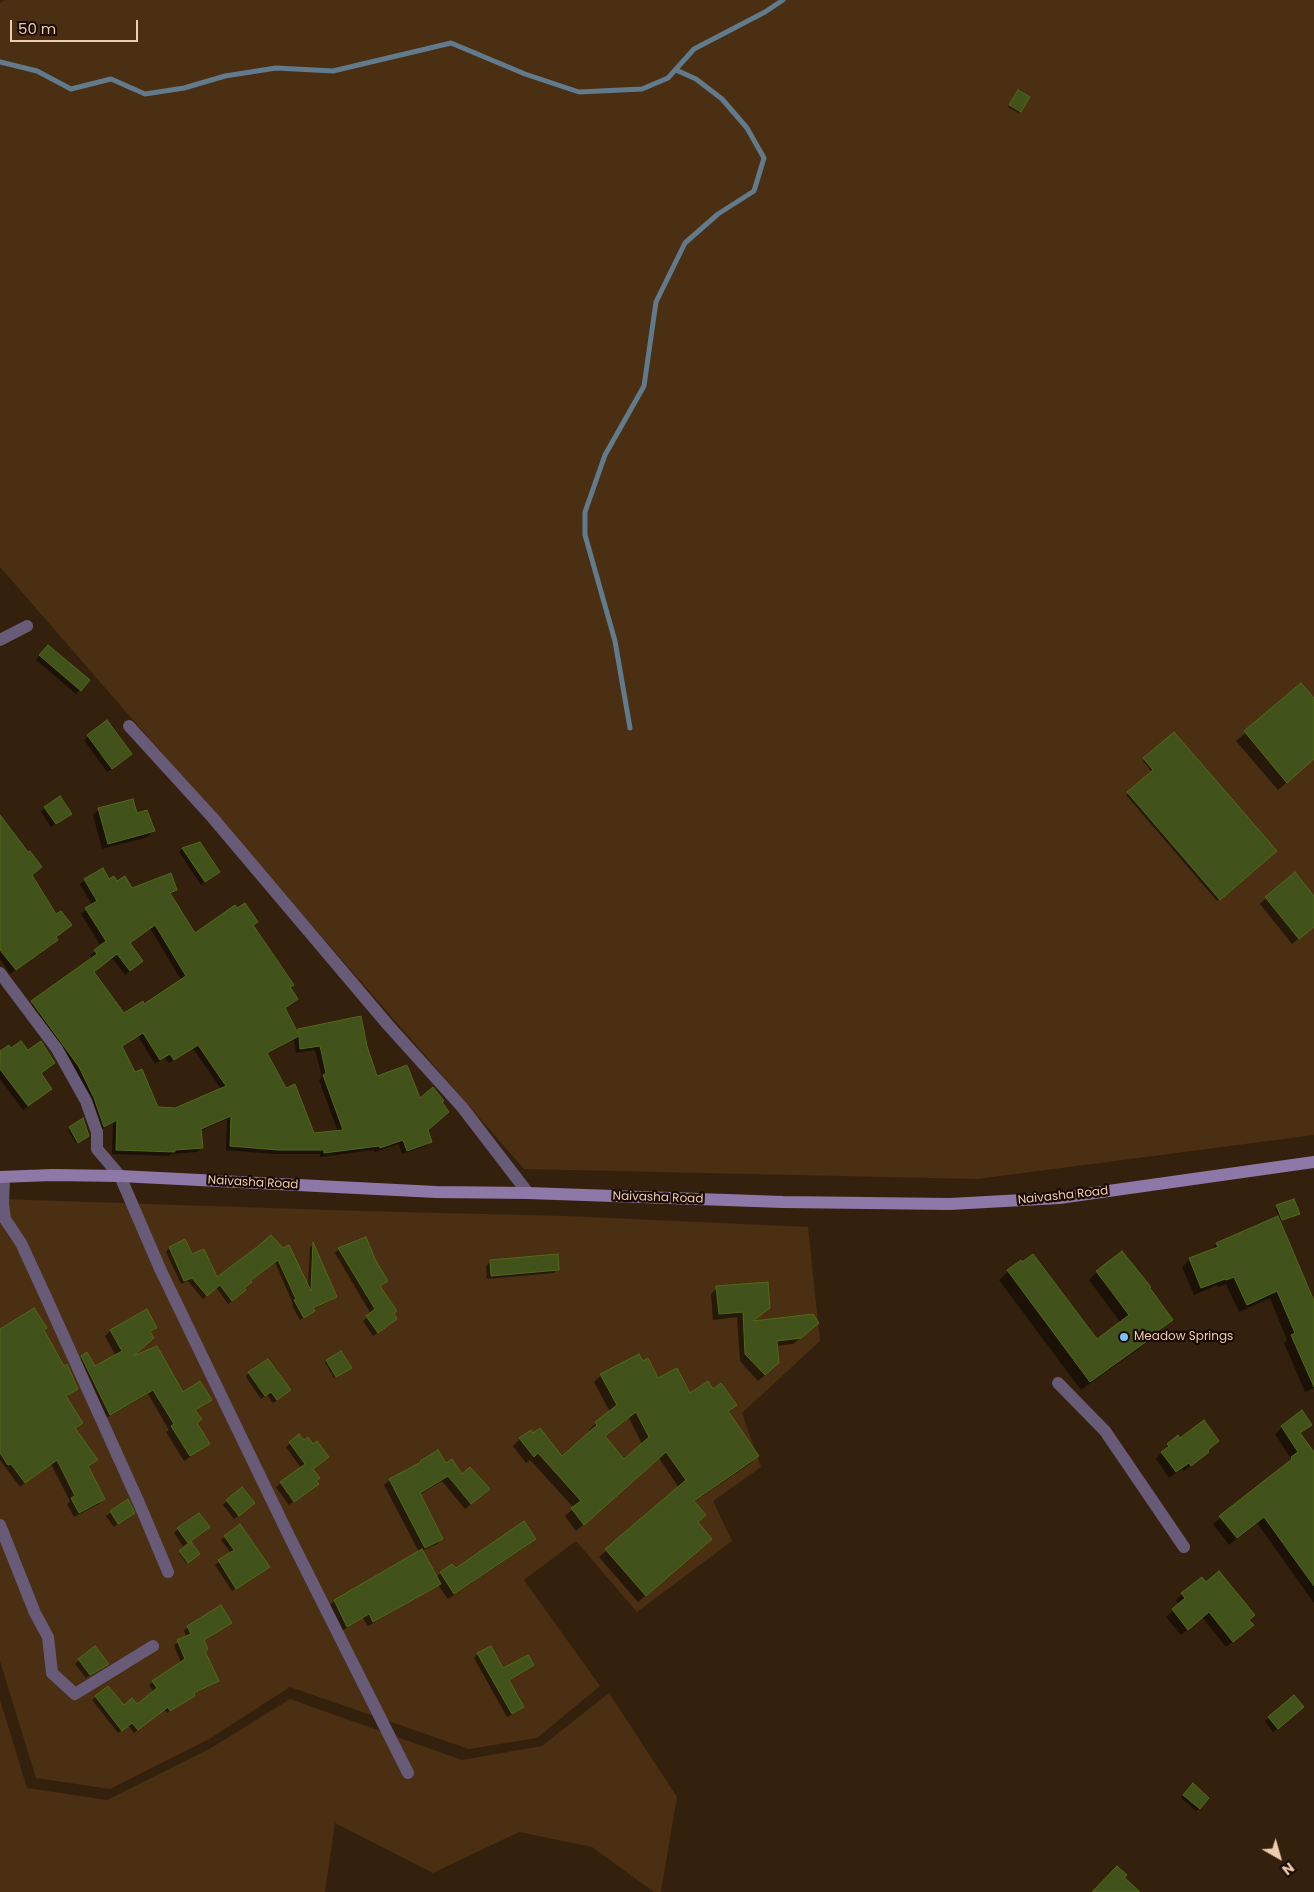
<!DOCTYPE html>
<style>
body{margin:0}
#map{position:relative;width:1314px;height:1892px;overflow:hidden;background:#34210d;font-family:Poppins,sans-serif}
canvas{display:block}
.north{position:absolute;left:1254px;top:1832px;width:50px;height:50px;-webkit-text-stroke:4px #1b0a00;paint-order:stroke;rotate:142deg;font-size:14px;font-weight:700;line-height:20px;text-align:center;color:#edccaf}
.north::after{content:'';display:block;margin:auto;width:18px;height:22px;background:#edccaf;clip-path:polygon(50% 0,100% 100%,50% 72%,0 100%)}
.scale{position:absolute;left:10px;top:20px;width:128px;height:22px;box-sizing:border-box;border:2px solid #edccaf;border-top:0;padding-left:6px;font-size:15px;line-height:18px;white-space:nowrap;color:#edccaf;-webkit-text-stroke:4px #1b0a00;paint-order:stroke}
</style>
<div id="map">
<canvas width="1314" height="1892"></canvas>
<div class="north">N</div>
<div class="scale">50 m</div>
</div>
<script>
const g = document.querySelector('canvas').getContext('2d');
g.lineJoin = 'round';
function paint(path, color) { g.fillStyle = color; g.fill(path, 'evenodd'); }
const toPath = rows => new Path2D(rows.map(r => 'M' + r).join(''));
function stroke(path, color, width, dash) { g.strokeStyle = color; g.lineWidth = width; g.lineCap = dash ? 'butt' : 'round'; g.setLineDash(dash || []); g.stroke(path); }
function write(font, color, halo, rows, align = 'center') {
  g.font = font + ' Poppins,sans-serif'; g.lineWidth = 4.5; g.setLineDash([]); g.textBaseline = 'middle'; g.strokeStyle = halo; g.fillStyle = color; for (const [text, x, y, turn = 0] of rows) {
    g.save(); g.translate(x, y); g.rotate((+turn || 0) * Math.PI / 180); g.textAlign = isNaN(turn) ? turn : align; if (halo) g.strokeText(text, 0, 0); g.fillText(text, 0, 0); g.restore();
  }
}
paint(toPath([
 [5,0,1314,0,1314,1135,977,1179,524,1169,0,567,0,3],
 [0,1199,360,1211,566,1216,808,1227,820,1341,742,1413,761,1467,713,1501,732,1541,637,1612,576,1541,524,1580,600,1686,537,1738,469,1749,290,1687,209,1739,110,1789,36,1778,0,1661],
 [609,1693,677,1797,661,1892,654,1892,592,1847,519,1832,433,1873,335,1823,325,1892,0,1892,0,1700,27,1788,107,1800,211,1748,290,1699,462,1760,542,1746]
]), '#4a2f12');
paint(toPath([
 [1016,93,1020,111,1019,113,1008,107],
 [44,650,80,690,76,694,36,660],
 [1301,685,1314,700,1314,759,1278,790,1236,741],
 [107,722,127,758,107,772,84,740],
 [1174,734,1275,851,1217,901,1126,795,1152,772,1143,761],
 [45,808,70,814,51,827,41,812],
 [99,809,153,831,148,837,102,849,93,815],
 [0,821,31,875,65,930,55,938,57,940,52,945,10,974,0,959],
 [199,844,214,875,201,885,179,852,182,849],
 [85,880,108,881,132,889,176,890,170,895,194,934,252,926,292,985,289,988,284,1008,296,1032,298,1030,365,1046,377,1077,427,1130,431,1141,426,1146,402,1154,399,1144,375,1152,374,1150,320,1157,320,1154,273,1154,226,1150,227,1119,200,1131,201,1148,197,1152,171,1154,169,1156,112,1154,113,1123,99,1131,28,1007,92,958,90,956,101,946,81,914,92,905,80,884],
 [150,928,181,980,144,1006,124,1015,93,973,112,958,125,975,137,966,141,961,129,944],
 [138,1036,155,1064,165,1058,169,1063,193,1048,221,1089,175,1109,157,1108,134,1074,121,1047],
 [294,1039,296,1053,315,1050,322,1077,319,1080,338,1132,313,1134,285,1089,267,1054],
 [1266,898,1314,898,1314,926,1292,944,1260,904],
 [0,1050,1,1052,10,1050,27,1052,54,1063,40,1074,51,1089,23,1110,0,1079],
 [70,1128,87,1136,76,1143,68,1130],
 [1277,1206,1297,1215,1279,1221,1314,1303,1314,1388,1305,1392,1284,1343,1287,1340,1270,1298,1239,1312,1226,1284,1218,1287,1217,1285,1194,1295,1182,1267,1190,1259,1210,1251,1217,1244,1279,1217,1275,1208],
 [271,1236,308,1288,310,1247,313,1245,336,1297,332,1300,313,1309,314,1311,310,1314,300,1320,292,1305,293,1304,275,1262,250,1281,243,1288,241,1294,228,1304,216,1287,203,1299,188,1281,181,1284,166,1252,169,1248,184,1241,191,1256,216,1279],
 [366,1238,375,1261,387,1281,379,1287,393,1314,392,1323,373,1336,363,1321,371,1314,335,1253,339,1249],
 [1020,1261,1097,1340,1121,1323,1089,1280,1097,1272,1149,1288,1172,1320,1140,1348,1081,1390,999,1280],
 [490,1262,558,1269,554,1273,487,1279,486,1266],
 [717,1288,769,1308,752,1322,811,1329,793,1344,776,1346,771,1370,758,1381,740,1361,737,1317,713,1320,711,1294],
 [146,1311,155,1327,129,1357,182,1393,210,1400,195,1411,196,1423,208,1444,184,1461,166,1432,169,1430,148,1394,104,1419,77,1362,82,1357,95,1368,116,1356,105,1336,110,1331],
 [0,1330,43,1330,77,1388,65,1397,81,1423,75,1429,96,1460,87,1467,103,1499,99,1504,74,1517,67,1504,70,1501,51,1464,20,1487,0,1460],
 [327,1361,349,1370,334,1378,325,1362],
 [249,1373,286,1394,273,1403,267,1395,261,1399,246,1377],
 [601,1375,658,1379,690,1395,713,1391,735,1404,728,1412,758,1456,751,1463,694,1502,697,1523,704,1546,638,1602,599,1557,679,1488,659,1458,576,1531,565,1516,574,1508,530,1460,526,1463,513,1446,520,1439,561,1458,591,1432,589,1430,596,1423,610,1412,594,1382],
 [629,1418,642,1444,624,1460,604,1437],
 [1310,1425,1299,1435,1314,1454,1314,1603,1257,1523,1229,1545,1213,1524,1291,1459,1275,1434,1282,1427],
 [299,1436,304,1442,313,1446,327,1457,312,1470,317,1484,289,1505,276,1487,301,1468,286,1447],
 [1168,1445,1207,1450,1208,1452,1184,1471,1182,1469,1169,1478,1156,1459],
 [421,1462,446,1465,483,1494,465,1509,442,1481,419,1495,442,1539,437,1544,422,1551,436,1577,452,1565,455,1570,534,1539,528,1545,448,1599,438,1585,368,1626,363,1618,341,1631,329,1606,334,1601,419,1552,384,1485,390,1480,416,1466],
 [128,1501,133,1513,114,1527,106,1516],
 [227,1501,249,1506,234,1519,223,1505],
 [178,1529,204,1531,183,1546,174,1533],
 [225,1536,265,1570,232,1591,215,1565,231,1553,221,1540],
 [180,1552,197,1556,186,1563,179,1553],
 [1182,1594,1248,1621,1246,1631,1226,1647,1202,1617,1181,1635,1166,1617,1179,1605,1176,1600],
 [227,1626,203,1641,204,1652,218,1681,214,1684,193,1694,190,1699,167,1713,164,1709,134,1733,128,1725,118,1733,92,1700,96,1697,123,1707,137,1706,154,1692,149,1685,153,1682,181,1663,174,1645,187,1637,184,1631,188,1627],
 [478,1654,503,1670,532,1665,508,1681,523,1707,519,1711,507,1717,474,1658],
 [79,1660,107,1664,86,1678,75,1664],
 [1298,1711,1273,1732,1265,1721,1268,1718],
 [1194,1783,1197,1789,1199,1808,1196,1811,1181,1798]
]), '#0007');
stroke(toPath([
 [0,62,37,71,71,89,111,79,145,94,184,88,225,76,276,68,333,71,451,43,525,74,579,92,642,89,668,78,694,49,765,12,783,0],
 [630,728,615,641,585,535,585,512,605,455,644,386,656,302,685,243,718,214,754,191,764,158,747,128,722,99,696,79,676,70]
]), '#617a8c', 5);
const building = toPath([
 [1018,90,1030,97,1021,112,1009,105,1018,90],
 [48,645,90,680,81,691,39,655,48,645],
 [1301,683,1314,698,1314,759,1287,783,1244,731,1301,683],
 [107,720,132,754,112,769,87,735,107,720],
 [1174,732,1277,851,1220,900,1127,792,1153,770,1143,758,1174,732],
 [60,796,72,814,56,824,44,807,60,796],
 [133,799,137,813,147,810,155,831,108,844,98,808,133,799],
 [0,815,28,852,30,851,42,867,32,875,56,914,61,911,72,925,56,937,58,940,16,970,0,950,0,815],
 [200,842,220,872,205,882,182,848,200,842],
 [103,868,109,879,114,876,117,881,125,876,132,888,171,873,177,890,170,893,195,933,235,905,237,908,245,903,258,922,253,925,294,985,290,987,298,999,285,1008,298,1033,298,1029,361,1016,367,1046,377,1076,407,1065,420,1098,433,1087,444,1101,442,1102,449,1112,428,1130,432,1142,407,1151,403,1140,380,1148,379,1146,324,1153,324,1150,278,1150,230,1146,231,1116,201,1129,203,1148,175,1150,175,1152,116,1150,117,1120,104,1127,94,1098,79,1067,31,1001,97,954,94,950,106,941,85,908,97,901,84,879,103,868],
 [155,925,186,976,144,1004,143,1001,124,1013,94,972,117,954,130,971,143,961,130,943,155,925],
 [143,1033,160,1060,170,1054,174,1060,198,1045,226,1086,175,1108,158,1107,142,1069,135,1072,122,1046,143,1033],
 [299,1036,300,1049,320,1046,326,1073,323,1075,343,1130,314,1133,295,1084,286,1088,267,1053,299,1036],
 [1295,872,1314,896,1314,927,1299,939,1265,897,1295,872],
 [21,1041,28,1050,41,1041,55,1063,41,1073,52,1089,28,1106,0,1069,0,1051,9,1045,11,1048,21,1041],
 [83,1118,89,1136,78,1143,69,1127,83,1118],
 [1294,1199,1300,1214,1282,1220,1276,1205,1294,1199],
 [1278,1216,1314,1301,1314,1387,1291,1335,1295,1333,1277,1291,1247,1305,1234,1277,1226,1280,1225,1279,1201,1288,1189,1258,1218,1247,1216,1243,1278,1216],
 [271,1235,283,1248,289,1245,311,1291,313,1242,337,1297,313,1308,315,1311,304,1318,294,1300,296,1299,278,1260,251,1280,252,1282,244,1288,246,1290,232,1301,220,1285,207,1296,192,1278,184,1281,169,1247,185,1239,192,1254,204,1249,217,1277,257,1247,271,1235],
 [366,1237,376,1261,388,1281,380,1286,397,1311,394,1313,397,1319,378,1333,366,1316,375,1309,338,1248,366,1237],
 [1122,1251,1151,1287,1150,1288,1173,1320,1149,1337,1150,1339,1090,1382,1007,1270,1021,1260,1022,1262,1033,1254,1097,1339,1129,1315,1096,1271,1122,1251],
 [558,1254,559,1270,491,1276,490,1260,558,1254],
 [768,1282,770,1308,753,1321,813,1314,819,1323,801,1338,777,1341,779,1363,765,1375,745,1354,743,1312,719,1314,716,1286,768,1282],
 [34,1308,47,1328,44,1330,64,1366,67,1364,78,1389,66,1396,83,1423,75,1428,98,1460,88,1466,105,1499,79,1513,71,1498,75,1496,57,1460,25,1483,11,1464,8,1465,0,1453,0,1329,34,1308],
 [147,1309,157,1328,150,1331,154,1338,133,1356,157,1346,183,1392,200,1381,212,1400,195,1410,202,1419,197,1423,210,1444,190,1456,171,1426,174,1424,153,1390,110,1415,81,1356,87,1352,95,1366,122,1351,110,1330,147,1309],
 [341,1351,352,1368,336,1377,326,1360,341,1351],
 [639,1354,643,1361,648,1358,658,1378,677,1368,690,1393,708,1381,713,1389,721,1383,737,1405,728,1411,759,1456,694,1501,706,1515,698,1522,712,1539,646,1596,605,1549,686,1480,666,1452,584,1525,571,1508,581,1501,538,1453,534,1457,519,1438,531,1430,533,1433,540,1428,562,1456,597,1425,595,1422,617,1405,600,1374,639,1354],
 [636,1412,649,1437,624,1459,605,1436,636,1412],
 [268,1359,291,1390,277,1400,271,1392,265,1396,248,1372,268,1359],
 [1302,1410,1312,1425,1300,1433,1314,1452,1314,1586,1264,1517,1237,1538,1219,1516,1292,1459,1291,1457,1298,1452,1281,1426,1302,1410],
 [1204,1420,1219,1441,1208,1450,1209,1452,1191,1466,1189,1463,1176,1472,1161,1452,1169,1446,1167,1444,1178,1435,1180,1438,1204,1420],
 [299,1434,304,1440,308,1437,313,1444,317,1441,329,1457,313,1469,320,1478,316,1481,319,1484,294,1502,280,1482,305,1464,289,1442,299,1434],
 [438,1450,446,1463,452,1459,462,1474,470,1467,490,1489,471,1504,448,1476,420,1493,443,1539,425,1548,389,1479,421,1462,420,1461,438,1450],
 [242,1487,255,1503,239,1516,226,1500,242,1487],
 [128,1499,135,1513,118,1524,110,1511,128,1499],
 [199,1513,210,1527,188,1543,177,1528,199,1513],
 [524,1521,536,1539,454,1594,440,1572,452,1564,456,1568,524,1521],
 [240,1524,270,1567,236,1589,218,1560,234,1550,224,1536,240,1524],
 [191,1542,200,1554,188,1563,179,1551,191,1542],
 [422,1549,441,1584,373,1622,369,1614,347,1627,334,1600,422,1549],
 [1219,1571,1255,1615,1249,1620,1254,1625,1233,1642,1209,1612,1188,1630,1172,1609,1185,1598,1181,1593,1202,1577,1206,1582,1219,1571],
 [221,1605,232,1623,204,1640,208,1649,205,1651,219,1681,194,1693,195,1696,170,1711,168,1707,138,1730,132,1723,122,1731,95,1696,108,1686,124,1705,132,1698,137,1704,157,1688,152,1681,185,1659,177,1640,191,1634,187,1626,221,1605],
 [95,1646,109,1664,90,1675,78,1659,95,1646],
 [491,1646,503,1668,528,1655,534,1665,509,1680,524,1707,512,1714,477,1653,491,1646],
 [1294,1695,1304,1707,1278,1729,1268,1717,1294,1695],
 [1193,1783,1209,1798,1200,1809,1183,1795,1193,1783],
 [1117,1866,1127,1875,1124,1877,1140,1892,1092,1892,1117,1866]
]);
paint(building, '#41521a');
stroke(building, '#526917', 1);
stroke(toPath([
 [0,640,27,626],
 [129,726,212,817,388,1025,462,1107,528,1193],
 [0,973,57,1049,86,1101,97,1132,97,1149,120,1176,161,1271,289,1536,408,1773],
 [4,1177,3,1204,5,1219,21,1243,45,1295,139,1503,168,1572],
 [1058,1383,1105,1431,1184,1547],
 [0,1525,35,1613,48,1637,52,1673,75,1694,153,1646]
]), '#675b78', 12);
stroke(toPath([
 [0,1177,52,1175,120,1176,436,1192,528,1193,783,1202,950,1204,1059,1198,1314,1162]
]), '#8d78a7', 12);
for (const [x, y, r, color] of [
 [1124,1337,5,"#79bff8"]
]) { const dot = new Path2D(); dot.arc(x, y, r, 0, 2 * Math.PI); g.fillStyle = color; g.fill(dot); stroke(dot, '#1b0a00', 2); }
write('12px', '#edccaf', '#1b0a00', [
 ["Naivasha Road",253,1183,3],
 ["Naivasha Road",1063,1196,-6],
 ["Naivasha Road",658,1198,2]
]);
write('12px', '#edccaf', '#1b0a00', [
 ["Meadow Springs",1134,1337]
], 'left');
</script>
